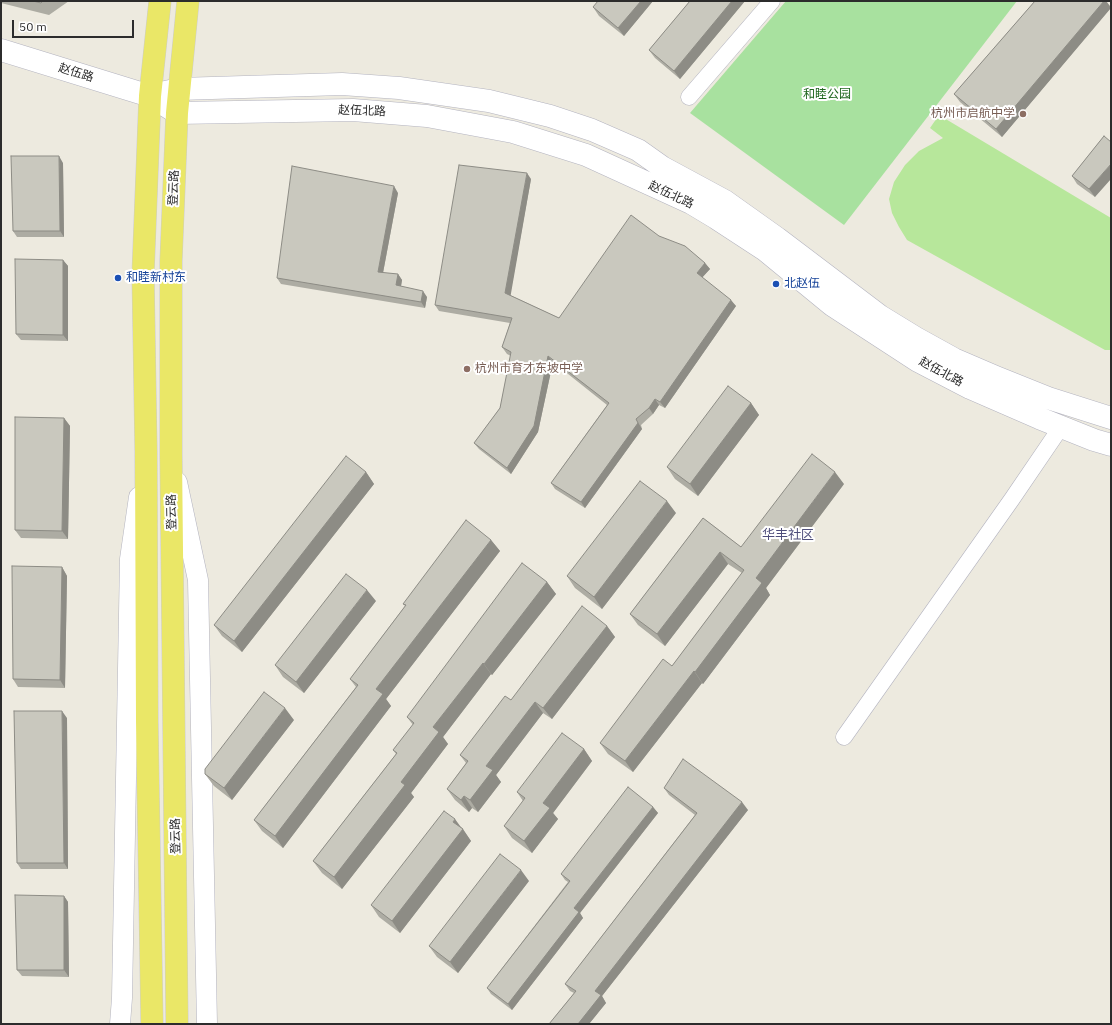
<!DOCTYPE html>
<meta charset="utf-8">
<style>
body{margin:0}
#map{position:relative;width:1112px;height:1025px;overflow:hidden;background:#edeadf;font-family:"IBM Plex Sans",sans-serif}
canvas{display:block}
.frame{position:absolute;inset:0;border:2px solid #2c2c2c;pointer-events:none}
.scale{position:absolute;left:12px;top:20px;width:122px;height:18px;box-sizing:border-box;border:2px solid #2c2c2c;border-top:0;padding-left:5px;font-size:12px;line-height:14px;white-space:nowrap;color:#2c2c2c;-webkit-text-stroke:3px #fff;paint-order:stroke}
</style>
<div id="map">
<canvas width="1112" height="1025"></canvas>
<div class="frame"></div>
<div class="scale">50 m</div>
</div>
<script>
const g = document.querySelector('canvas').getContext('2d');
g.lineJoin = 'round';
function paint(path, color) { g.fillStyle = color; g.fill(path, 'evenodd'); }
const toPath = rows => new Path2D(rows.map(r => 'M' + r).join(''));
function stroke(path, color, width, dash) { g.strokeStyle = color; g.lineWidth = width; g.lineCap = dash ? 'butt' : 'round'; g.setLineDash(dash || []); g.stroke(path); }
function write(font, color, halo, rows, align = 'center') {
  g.font = font + ' "IBM Plex Sans","Noto Sans SC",sans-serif'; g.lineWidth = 4; g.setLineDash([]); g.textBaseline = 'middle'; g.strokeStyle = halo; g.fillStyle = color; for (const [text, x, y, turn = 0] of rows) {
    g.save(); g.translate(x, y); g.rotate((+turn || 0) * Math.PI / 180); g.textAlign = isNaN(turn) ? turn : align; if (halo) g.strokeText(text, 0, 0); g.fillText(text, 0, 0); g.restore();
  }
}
paint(toPath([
 [786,1,1017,1,844,225,690,113]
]), '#a8e19f');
paint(toPath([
 [939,115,1111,218,1111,350,1105,350,907,240,899,227,892,213,889,199,894,182,905,165,919,151,943,138,930,128]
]), '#b7e79b');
const minor = toPath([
 [689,97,772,1],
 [844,737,1012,499,1061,427]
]);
const tertiary = toPath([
 [177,482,198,580,207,1024],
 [120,1024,122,998,130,559,139,497]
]);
const secondary = toPath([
 [1,50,150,96,177,113,353,110,427,116,513,132,586,155,691,203,716,218,765,250,832,305,918,361,970,388,1039,418,1094,440,1111,445],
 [161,93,179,89,342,84,399,88,489,101,550,116,592,130,638,150,662,167,725,201,777,238,880,316,916,338,954,359,996,377,1048,398,1111,418]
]);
const primary = toPath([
 [152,1024,147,721,146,452,143,274,150,96,160,1],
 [177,1024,171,455,171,261,177,113,188,1]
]);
stroke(minor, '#b3b3bf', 17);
stroke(tertiary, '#b3b3bf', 21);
stroke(secondary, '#b3b3bf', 23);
stroke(primary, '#ccc', 23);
stroke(minor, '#fff', 16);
stroke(tertiary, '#fff', 20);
stroke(secondary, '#fff', 22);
stroke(primary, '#eae767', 22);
paint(toPath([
 [1,1,69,1,49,15,1,3],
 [653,1,624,36,599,16,593,7],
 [690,1,745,1,680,79,655,58,649,50],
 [1035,1,1106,1,1111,7,1002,137,960,102,954,94],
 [1104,136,1095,197,1077,184,1072,176],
 [63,163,64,237,17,237,13,231],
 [531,179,510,295,559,318,659,236,705,263,710,269,702,277,736,306,665,408,659,405,653,414,641,425,642,429,585,508,555,489,551,483,607,405,553,362,538,432,511,474,479,449,474,443,500,408,511,356,507,354,502,347,510,323,439,311,435,305],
 [398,193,383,273,398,274,402,280,401,286,427,297,425,308,281,284,277,278],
 [63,260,68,266,68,341,21,340,16,334],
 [751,403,759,415,698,496,675,479,667,467],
 [64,418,70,426,68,539,21,538,15,530],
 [366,472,374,484,242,652,222,636,214,625],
 [844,484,766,588,770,595,703,684,702,683,633,772,608,754,600,743,672,666,742,573,728,564,665,646,638,625,630,614,703,518,741,547],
 [676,513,602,609,575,588,567,576],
 [491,540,500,551,386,699,391,706,283,848,262,831,254,820,356,687,350,679,405,606,403,604],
 [62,567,67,576,65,688,18,687,13,679],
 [547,582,556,594,492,675,491,674,443,737,448,744,411,793,414,797,342,889,322,873,313,861,396,754,393,750,413,725,407,717],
 [376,601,304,693,283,677,275,665],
 [607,626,615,637,552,719,543,713,496,775,501,782,478,812,472,808,469,812,455,800,447,789,466,763,460,755,511,700],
 [67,718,68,869,21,869,17,863],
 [294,720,232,800,214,786,205,774],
 [584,749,592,761,553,813,558,819,532,853,512,838,504,826,523,801,517,792],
 [664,788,748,810,602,996,606,1003,589,1024,549,1024,574,993,570,991,565,984,695,815,669,795],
 [653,807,658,813,580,913,583,918,512,1010,491,994,487,988,568,882,565,880,561,874],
 [461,827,471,841,400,933,379,917,371,905],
 [529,881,458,973,437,957,429,946],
 [64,896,68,902,69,977,22,976,17,970]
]), '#adaca3');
paint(toPath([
 [641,1,653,1,624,36,618,28],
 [732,1,745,1,680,79,674,71],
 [1104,1,1106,1,1111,8,1002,137,996,129],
 [59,156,63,163,64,237,60,231],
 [1111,164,1111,179,1095,197,1089,189],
 [527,173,531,179,510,299,505,293],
 [394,186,398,193,382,278,378,272],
 [63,260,68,266,68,341,63,335],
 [705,263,710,269,701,279,697,273],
 [398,274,402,280,400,292,396,285],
 [423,291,427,297,425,308,421,302],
 [731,300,736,306,665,408,660,402],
 [548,356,553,362,538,432,511,474,507,468],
 [655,399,659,405,653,414,649,408],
 [751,403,759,415,698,496,690,484],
 [64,418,70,426,68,539,62,531],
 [636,419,642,429,585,508,581,502],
 [366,472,374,484,242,652,234,641],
 [835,472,844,484,766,588,770,595,703,684,695,672,756,578],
 [667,501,676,513,602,609,594,597],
 [491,540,500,551,386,699,391,706,283,848,275,836,376,689],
 [720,552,728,564,665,646,657,634],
 [62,567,67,576,65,688,60,680],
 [547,582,556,594,492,675,484,664],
 [367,590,376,601,304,693,296,682],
 [607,626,615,637,552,719,543,708],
 [483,663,491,674,443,737,448,744,411,793,414,797,342,889,334,877,401,782,433,727],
 [694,671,702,683,633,772,625,761],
 [535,702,543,713,496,775,501,782,478,812,470,800,486,766],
 [285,708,294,720,232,800,224,788],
 [62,711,67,718,68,869,64,863],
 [584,749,592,761,553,813,558,819,532,853,524,841,543,803],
 [464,796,472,808,469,812,461,800],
 [742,802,748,810,602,996,606,1003,589,1024,578,1024,595,991],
 [653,807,658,813,580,913,583,918,512,1010,508,1004,574,908],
 [455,819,463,830,463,829,471,841,400,933,392,921],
 [521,870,529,881,458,973,450,962],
 [64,896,68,902,69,977,64,970]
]), '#8d8c85');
const building = toPath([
 [33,1,43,1,41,3,33,1],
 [598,1,641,1,618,28,593,7,598,1],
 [690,1,732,1,674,71,649,50,690,1],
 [1035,1,1104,1,996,129,954,94,1035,1],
 [1104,136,1111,142,1111,164,1089,189,1072,176,1104,136],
 [11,156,59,156,60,231,13,231,11,156],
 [459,165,527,173,505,293,559,318,631,215,659,236,685,246,705,263,697,273,731,300,660,402,655,399,649,408,636,419,638,423,581,502,551,483,609,403,548,356,534,426,507,468,474,443,500,408,511,352,502,347,512,318,435,305,459,165],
 [292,166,394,186,378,272,398,274,396,285,423,291,421,302,277,278,292,166],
 [15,259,63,260,63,335,16,334,15,259],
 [728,386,751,403,690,484,667,467,728,386],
 [15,417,64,418,62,531,15,530,15,417],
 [812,454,835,472,756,578,762,583,695,672,694,671,625,761,600,743,663,659,672,666,744,570,720,552,657,634,630,614,703,518,741,547,812,454],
 [346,456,366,472,234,641,214,625,346,456],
 [640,481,667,501,594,597,567,576,640,481],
 [466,520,491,540,376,689,383,694,275,836,254,820,358,685,350,679,406,605,403,604,466,520],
 [522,563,547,582,484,664,483,663,433,727,439,732,401,782,405,785,334,877,313,861,397,753,393,750,414,723,407,717,522,563],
 [12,566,62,567,60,680,13,679,12,566],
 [346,574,367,590,296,682,275,665,346,574],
 [582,606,607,626,543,708,535,702,486,766,493,770,470,800,464,796,461,800,447,789,468,761,460,755,505,696,511,700,582,606],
 [264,692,285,708,224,788,205,774,205,769,264,692],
 [14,711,62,711,64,863,17,863,14,711],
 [562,733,584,749,543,803,550,808,524,841,504,826,525,798,517,792,562,733],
 [683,759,742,802,595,991,601,995,578,1024,549,1024,576,991,565,984,697,813,664,788,683,759],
 [628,787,653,807,574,908,579,912,508,1004,487,988,570,881,561,874,628,787],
 [444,811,455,819,453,822,463,829,392,921,371,905,444,811],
 [500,854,521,870,450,962,429,946,500,854],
 [15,895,64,896,64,970,17,970,15,895]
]);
paint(building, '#c9c8be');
stroke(building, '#8d8c85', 1);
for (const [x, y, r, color] of [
 [1023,114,4,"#8d6e63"],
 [118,278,4,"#1a4fb4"],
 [776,284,4,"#1a4fb4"],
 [467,369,4,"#8d6e63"]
]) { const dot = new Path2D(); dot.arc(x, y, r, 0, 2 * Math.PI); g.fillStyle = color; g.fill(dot); stroke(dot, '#fff', 1.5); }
write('12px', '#2c2c2c', '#fff', [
 ["赵伍路",76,73,17],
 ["赵伍北路",362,111,2],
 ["登云路",174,188,-88],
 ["赵伍北路",671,195,25],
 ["赵伍北路",941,372,28],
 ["登云路",172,512,-91],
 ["登云路",176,836,-91]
]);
write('12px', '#1f671e', '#fff', [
 ["和睦公园",827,95]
]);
write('12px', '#785e54', '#fff', [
 ["杭州市启航中学",1015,114],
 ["杭州市育才东坡中学",475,369,"left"]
], 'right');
write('12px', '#164399', '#fff', [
 ["和睦新村东",126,278],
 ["北赵伍",784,284]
], 'left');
write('13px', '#4f4e7b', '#fff', [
 ["华丰社区",788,535]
]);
</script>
